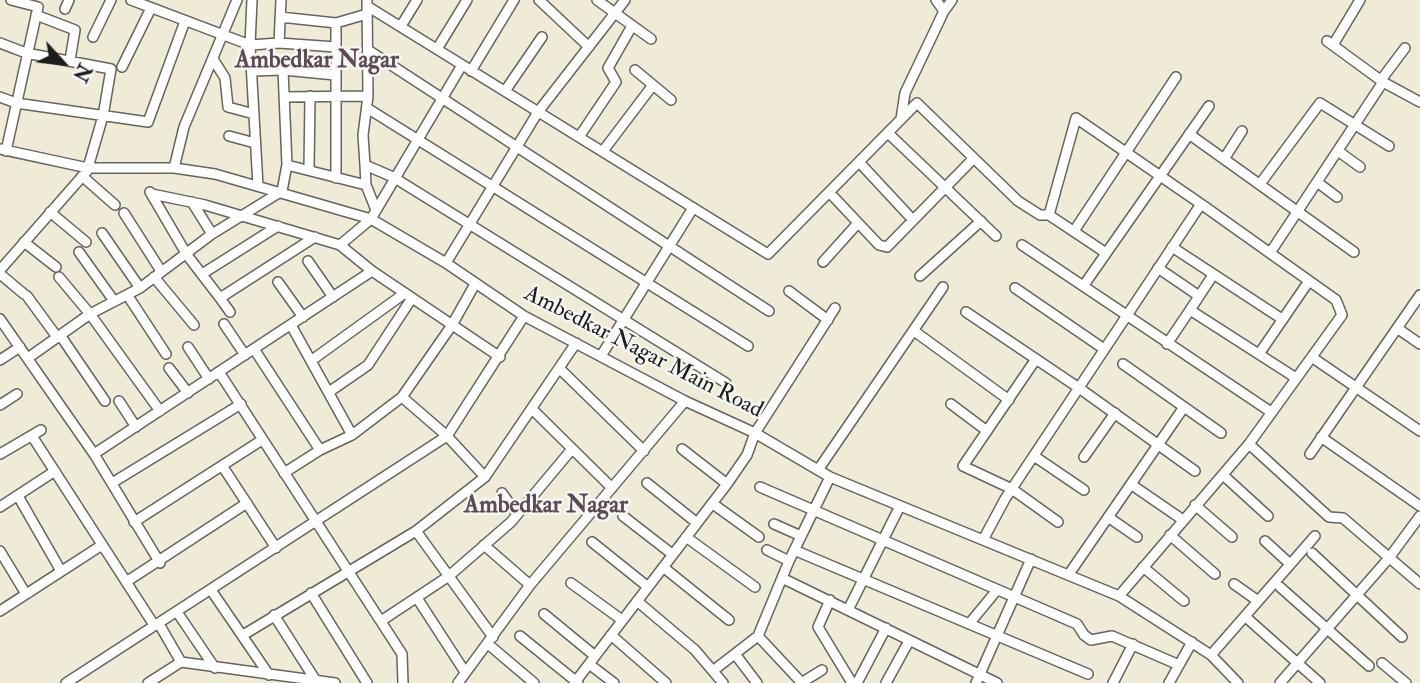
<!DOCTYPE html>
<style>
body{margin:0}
#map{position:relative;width:1420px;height:683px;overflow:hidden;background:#f0ebd7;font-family:"IM FELL Double Pica",serif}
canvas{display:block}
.north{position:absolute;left:28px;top:28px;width:70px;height:70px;-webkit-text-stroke:5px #f6f6f2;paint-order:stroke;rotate:117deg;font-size:19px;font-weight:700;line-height:28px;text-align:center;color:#1c1c1c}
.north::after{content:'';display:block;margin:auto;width:24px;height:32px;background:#1c1c1c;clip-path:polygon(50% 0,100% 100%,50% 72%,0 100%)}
</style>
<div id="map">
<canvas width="1420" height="683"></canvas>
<div class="north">N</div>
</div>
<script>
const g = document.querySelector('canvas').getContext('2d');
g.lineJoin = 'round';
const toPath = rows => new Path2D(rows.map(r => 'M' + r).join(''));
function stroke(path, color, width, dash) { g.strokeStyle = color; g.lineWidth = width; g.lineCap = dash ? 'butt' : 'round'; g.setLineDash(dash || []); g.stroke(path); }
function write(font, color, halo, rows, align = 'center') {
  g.font = font + ' "IM FELL Double Pica",serif'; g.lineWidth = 5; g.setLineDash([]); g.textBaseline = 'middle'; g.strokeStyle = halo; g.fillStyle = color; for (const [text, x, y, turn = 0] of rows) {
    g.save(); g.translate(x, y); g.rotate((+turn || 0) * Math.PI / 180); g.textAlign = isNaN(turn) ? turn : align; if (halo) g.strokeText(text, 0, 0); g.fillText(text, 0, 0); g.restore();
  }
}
const minor = toPath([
 [131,0,250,45,279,43,336,47],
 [252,0,250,45,258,186],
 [367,0,368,96,363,135,365,165,366,185,376,210],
 [539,0,589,47],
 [597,0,651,39],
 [367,6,768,254,917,103,1018,201,1040,215,1049,215,1106,253],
 [65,9,69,0],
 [944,11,952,0],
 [36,15,75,30,70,60],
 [280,17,336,23,367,14],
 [336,23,336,178],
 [401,26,417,0],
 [93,37,111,0],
 [1327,41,1383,82,1420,102],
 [0,43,26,53,111,69,103,116,87,171,0,270],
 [279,43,281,0],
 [1333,45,1360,0],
 [437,49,467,0],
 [368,50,769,311],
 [213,59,225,78,228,107,254,114],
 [122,67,151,8],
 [635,70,671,100],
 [252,71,283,70,335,75],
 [471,71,514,0],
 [1381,80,1405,48],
 [505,91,542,37],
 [0,97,16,103,148,122,185,21],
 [284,97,368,96],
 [367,108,748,346],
 [901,119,905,93,944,11,936,0],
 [888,133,996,236],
 [1189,134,1354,252],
 [229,136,255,143],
 [579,137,616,82,608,68,632,26],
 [0,149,88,168,174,168,215,174,371,219,446,263,524,316,685,401,755,433,830,477,1119,596,1211,655,1238,683],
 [6,151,38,7,11,0],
 [603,151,653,85],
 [1338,151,1360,167],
 [1224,159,1242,131],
 [859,162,912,219],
 [287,165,366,185],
 [365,165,393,177,726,383],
 [174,168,184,127,237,0],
 [309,169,310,96],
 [82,176,115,205],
 [1317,182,1337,197],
 [1260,184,1320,103,1389,146],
 [150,192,187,255,220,298,315,237],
 [829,192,879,245,887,247,972,160],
 [152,194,205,205,340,245,371,219,462,65],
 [192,202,212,234],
 [50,212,86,242],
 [124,213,161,271],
 [1049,215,1076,118,1201,204],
 [1074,231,1176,77],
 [102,233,140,288],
 [24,242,56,267],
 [340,245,372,271,500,357],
 [1022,245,1271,412],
 [1172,247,1282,319],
 [79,252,114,301],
 [1270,253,1383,82],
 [308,261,333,297],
 [823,262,858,223],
 [446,263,538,112,625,0],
 [1158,268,1199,296],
 [0,274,24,294],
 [202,274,278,226],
 [920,276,981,221],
 [59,277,90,314,160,411],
 [154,277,194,325],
 [278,282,303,317],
 [1084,285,1209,106],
 [1015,288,1104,349],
 [789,291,828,320],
 [27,296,57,337],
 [128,296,166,354],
 [220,298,230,312],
 [1190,310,1213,275],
 [966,312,1079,388,1195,471],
 [0,319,94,454,160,563],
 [224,324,245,355],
 [291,325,352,435],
 [1397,328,1420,344],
 [914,331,1009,400],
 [60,335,105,401],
 [1167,344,1190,310,1296,378],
 [188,347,209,379],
 [254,349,320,450],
 [1259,354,1309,281],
 [601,356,693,208],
 [28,358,90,314,140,288,212,234,282,191,287,165,283,70],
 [1313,358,1420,431],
 [1036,359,963,466,1012,489,1058,522],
 [0,360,20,347],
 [312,360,405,293],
 [1123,364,1221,433],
 [169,368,188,393],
 [560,369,644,451],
 [219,372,402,654,403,683],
 [329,392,368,365,412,298],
 [402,397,447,436,485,477],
 [119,401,136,427],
 [951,404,987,431],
 [0,405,17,394],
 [532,409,612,488],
 [32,436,154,625],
 [1321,437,1420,506],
 [1249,444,1329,517,1343,518,1420,584],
 [682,449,727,484],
 [0,454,41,430],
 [94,454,372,271],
 [1310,454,1420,295],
 [1034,456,1084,490],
 [1084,457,1115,413],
 [223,467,276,548],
 [818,470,943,287],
 [284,473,320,450,352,435,402,397,452,325,475,284],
 [1223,475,1268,516],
 [112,483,241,404],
 [647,483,697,523],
 [1132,485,1183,520],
 [760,487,1077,624,1084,635,1091,640,1112,636,1179,665],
 [502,493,517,514],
 [18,496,61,571],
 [713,504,759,537],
 [1195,505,1232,537],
 [0,507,55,471],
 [623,516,672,554],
 [1108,517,1137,537],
 [134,522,262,440],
 [774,524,801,536],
 [416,531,493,637],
 [1170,535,1215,574],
 [686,537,755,587],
 [983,540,1005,499,1201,204,1336,300,1342,315,1249,444,1119,596],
 [1265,541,1290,564],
 [592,542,648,587],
 [484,545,530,585],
 [767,550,789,561],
 [794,550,1088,674],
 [0,551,26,594],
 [1312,553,1402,637],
 [663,567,729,620],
 [1143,567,1184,601],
 [1069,574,1184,407],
 [782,578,997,683],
 [126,582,247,503],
 [571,583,622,620],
 [1234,584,1258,601],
 [1280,587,1369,666],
 [211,590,269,675],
 [311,593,367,683],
 [417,598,465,672],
 [830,600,818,627,852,683],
 [637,601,695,650,723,683],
 [849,608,900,506],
 [0,611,102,545],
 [177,612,215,668],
 [544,614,595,656],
 [274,615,316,681],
 [1248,619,1320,683],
 [381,621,449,576,511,522,572,449],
 [159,624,181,662,335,683],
 [969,624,997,590],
 [243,635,416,531,485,477,576,343],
 [611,635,666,683],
 [520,636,578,683],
 [758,636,802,683],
 [488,644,534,683],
 [735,654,757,683],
 [1211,655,1315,536],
 [1382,663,1406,683],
 [589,664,614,683],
 [714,670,758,636,789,561,830,477],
 [576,681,727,484,747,455,755,433,835,308],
 [66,683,447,436,524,316],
 [148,683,181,662],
 [458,683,530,585,685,401],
 [801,683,822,670],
 [857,683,886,628],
 [886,683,909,641],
 [976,683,1031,559],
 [1113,683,1133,644],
 [1169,683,1192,642],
 [1280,683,1389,558,1420,516]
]);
stroke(minor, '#66645d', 12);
stroke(minor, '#fff', 9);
write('23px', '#1c1c1c', '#f6f6f2', [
 ["Ambedkar Nagar Main Road",643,353,27]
]);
write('bold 24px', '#5c4a54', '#f6f6f2', [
 ["Ambedkar Nagar",317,62],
 ["Ambedkar Nagar",546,507]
]);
</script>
